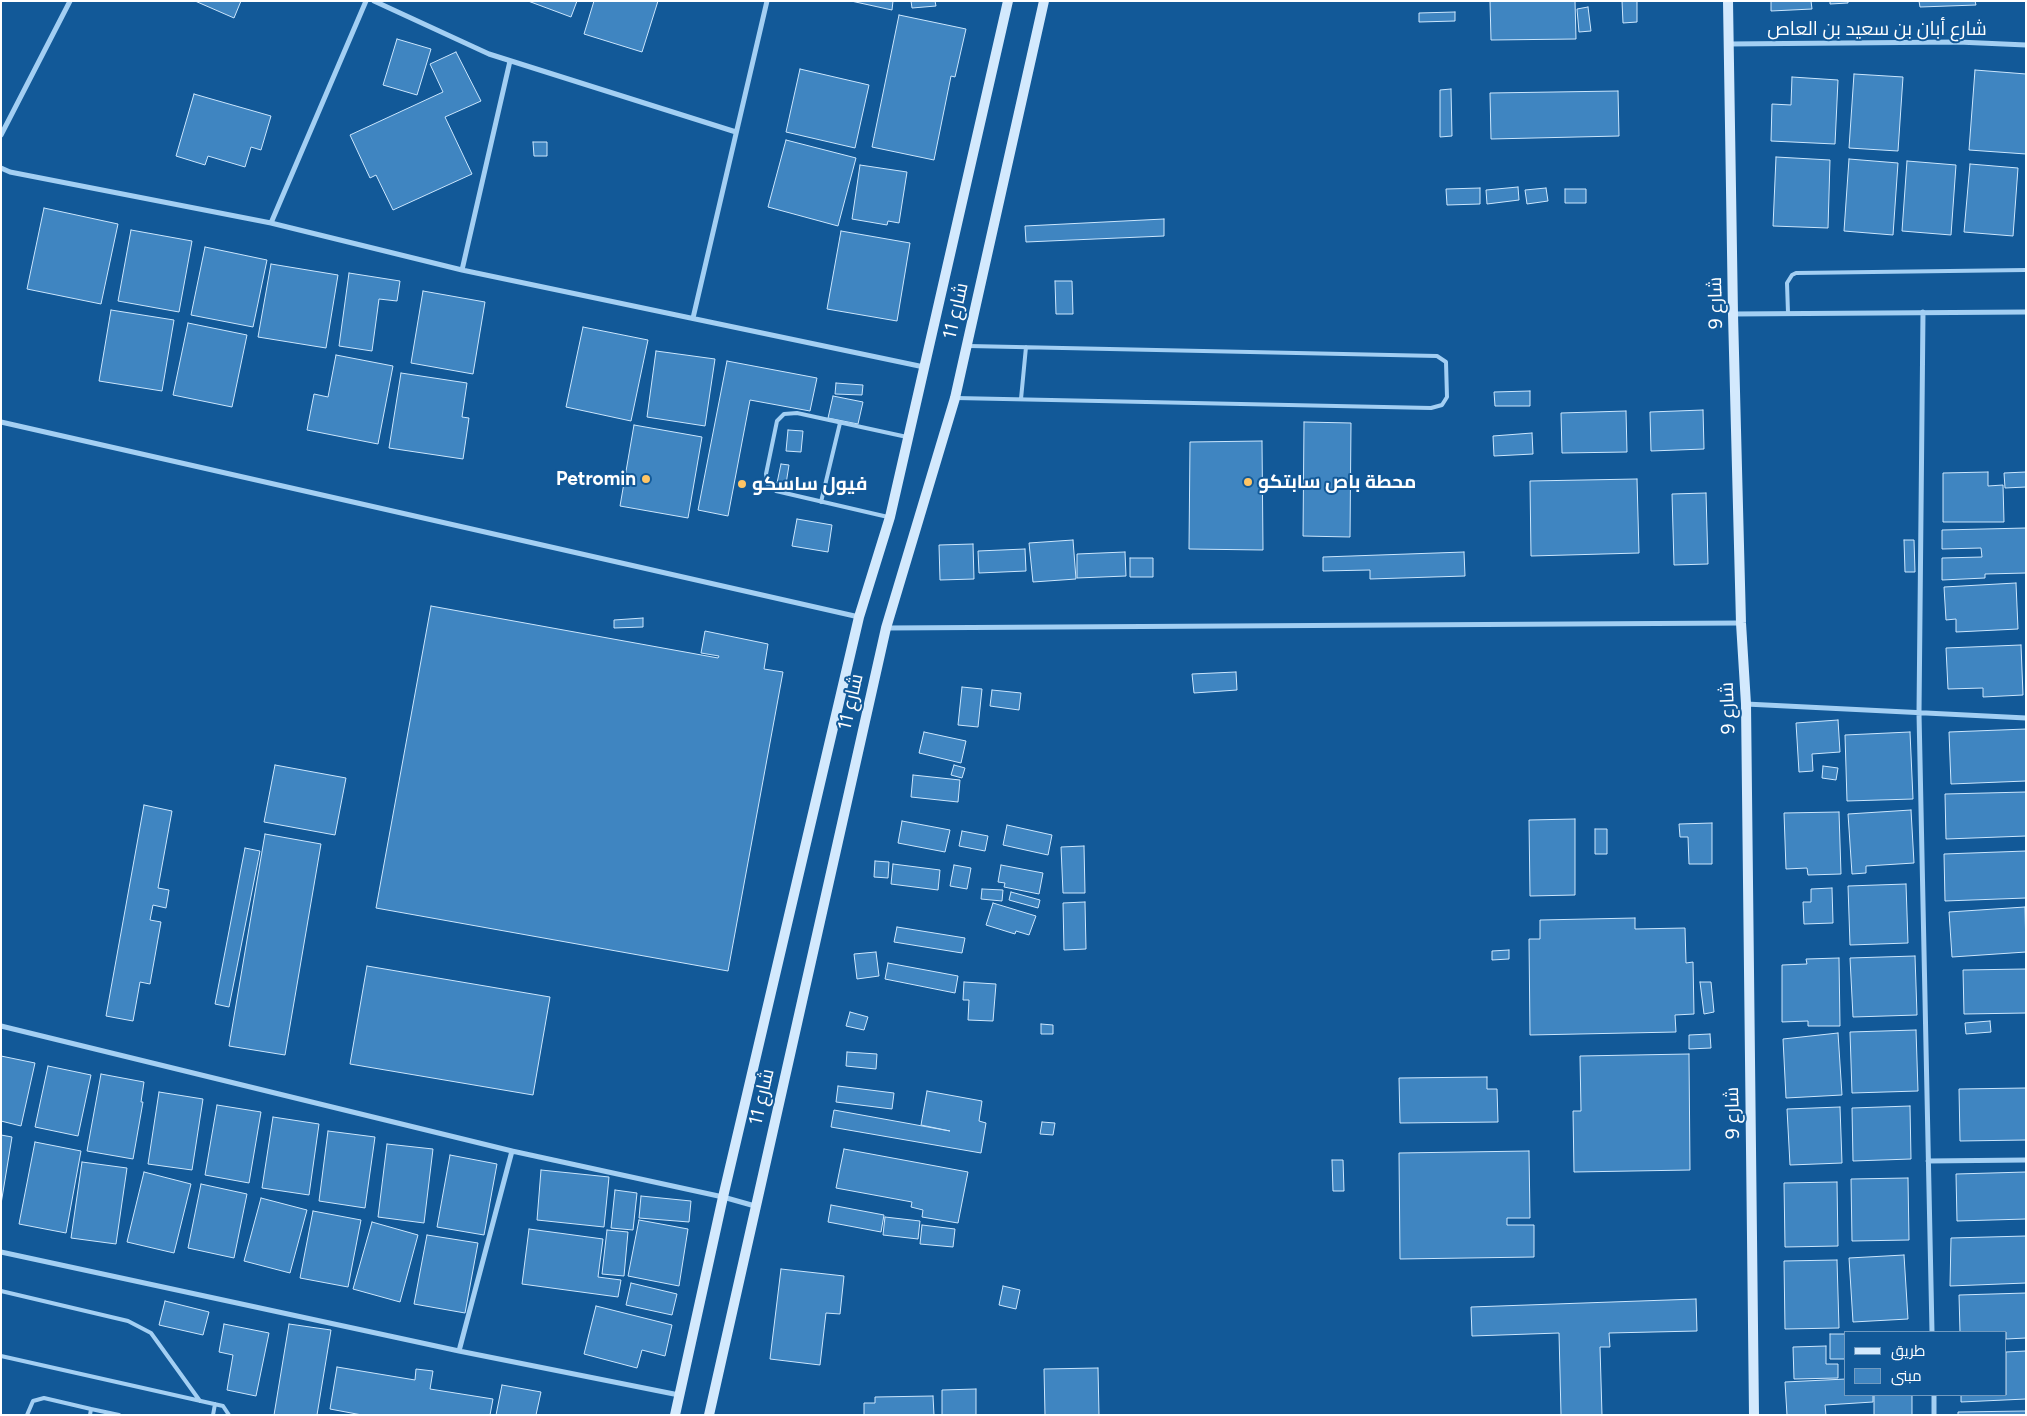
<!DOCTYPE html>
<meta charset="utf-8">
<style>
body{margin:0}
#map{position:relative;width:2027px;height:1416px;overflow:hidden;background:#125998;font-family:Figtree,Cairo,sans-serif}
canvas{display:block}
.frame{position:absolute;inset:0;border:2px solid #fff;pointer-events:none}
.legend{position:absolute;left:1844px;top:1331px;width:162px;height:65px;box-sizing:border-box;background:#125998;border:1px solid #719bc1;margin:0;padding:6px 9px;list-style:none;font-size:15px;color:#fff}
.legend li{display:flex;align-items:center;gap:10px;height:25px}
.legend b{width:25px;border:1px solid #719bc1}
</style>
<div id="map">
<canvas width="2027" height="1416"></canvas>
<div class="frame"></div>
<ul class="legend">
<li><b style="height:6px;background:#d3e9fd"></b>طريق</li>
<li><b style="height:14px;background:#3f85c1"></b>مبنى</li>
</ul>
</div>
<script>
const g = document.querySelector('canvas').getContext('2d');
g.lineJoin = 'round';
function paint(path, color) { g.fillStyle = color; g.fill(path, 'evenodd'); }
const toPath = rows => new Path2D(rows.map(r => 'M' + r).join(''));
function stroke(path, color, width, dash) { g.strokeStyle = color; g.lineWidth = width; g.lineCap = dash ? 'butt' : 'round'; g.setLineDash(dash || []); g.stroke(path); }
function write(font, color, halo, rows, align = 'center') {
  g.font = font + ' Figtree,Cairo,sans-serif'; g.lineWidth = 4; g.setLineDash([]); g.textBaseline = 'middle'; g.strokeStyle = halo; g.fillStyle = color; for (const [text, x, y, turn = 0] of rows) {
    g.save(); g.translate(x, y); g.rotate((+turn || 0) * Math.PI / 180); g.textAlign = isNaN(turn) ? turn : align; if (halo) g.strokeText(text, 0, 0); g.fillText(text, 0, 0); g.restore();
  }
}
const building = toPath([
 [195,1,241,1,234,18,195,1],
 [528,1,577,1,571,17,528,1],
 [594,1,658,1,642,52,584,34,594,1],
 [851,1,893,1,892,10,851,1],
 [911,1,935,1,936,6,912,8,911,1],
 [1490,1,1575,1,1576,39,1491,40,1490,1],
 [1622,1,1637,1,1637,22,1623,23,1622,1],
 [1771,1,1811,1,1812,9,1771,11,1771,1],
 [1830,1,1848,1,1848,3,1830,4,1830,1],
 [1919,1,1975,1,1976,5,1920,7,1919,1],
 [1588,7,1591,31,1579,32,1577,9,1588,7],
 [1455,12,1455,21,1419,22,1419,13,1455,12],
 [899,15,966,29,955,77,951,76,934,160,872,147,899,15],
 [397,39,431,49,417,95,383,85,397,39],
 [456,52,481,101,445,117,472,174,393,210,376,175,370,178,350,135,443,92,430,64,456,52],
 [800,69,869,85,855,148,786,132,800,69],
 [1975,70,2026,74,2026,154,1969,150,1975,70],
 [1854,74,1903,77,1898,151,1849,148,1854,74],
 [1792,77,1838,80,1835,144,1771,141,1772,104,1791,105,1792,77],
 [1451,89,1452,136,1440,137,1440,90,1451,89],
 [1618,91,1619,136,1491,139,1490,93,1618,91],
 [194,94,271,116,261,150,251,147,245,167,208,156,205,165,176,156,194,94],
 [786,140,856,158,838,226,768,207,786,140],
 [533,142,547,142,547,156,534,156,533,142],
 [1776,157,1830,160,1828,228,1773,226,1776,157],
 [1849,159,1898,163,1893,235,1844,231,1849,159],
 [1907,161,1956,165,1951,235,1902,231,1907,161],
 [1970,164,2018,168,2013,236,1964,232,1970,164],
 [860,165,907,172,899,223,888,221,887,225,852,219,860,165],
 [1518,187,1519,200,1487,204,1486,190,1518,187],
 [1480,188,1480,204,1447,205,1446,189,1480,188],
 [1546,188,1548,201,1527,204,1525,190,1546,188],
 [1565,189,1586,189,1586,203,1565,203,1565,189],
 [44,208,118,224,101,304,27,289,44,208],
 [1164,219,1164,236,1026,242,1025,226,1164,219],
 [131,230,192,241,179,312,118,301,131,230],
 [841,231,910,243,897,321,827,309,841,231],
 [205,247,267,260,253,327,191,315,205,247],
 [271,264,338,275,326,348,258,337,271,264],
 [349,273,400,281,397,301,379,299,372,351,339,346,349,273],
 [1055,281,1072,281,1073,314,1056,314,1055,281],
 [423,291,485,302,473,374,411,363,423,291],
 [111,310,174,320,162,391,99,381,111,310],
 [188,323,247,335,232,407,173,395,188,323],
 [583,327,648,340,631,421,566,407,583,327],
 [656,351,715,359,705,426,647,417,656,351],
 [336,355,393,366,378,444,307,430,314,394,328,397,336,355],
 [727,361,817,378,810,411,750,400,728,516,698,510,727,361],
 [401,373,467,383,462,417,469,418,463,459,389,448,401,373],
 [836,383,863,385,862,395,835,394,836,383],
 [1530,391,1530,406,1495,406,1494,392,1530,391],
 [833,396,863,402,858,424,828,418,833,396],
 [1703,410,1704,449,1651,451,1650,412,1703,410],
 [1626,411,1627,452,1562,453,1561,413,1626,411],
 [1304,422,1351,423,1350,537,1303,536,1304,422],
 [634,425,702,437,688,518,620,506,634,425],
 [788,430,803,431,801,452,786,451,788,430],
 [1532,433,1533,454,1494,456,1493,436,1532,433],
 [1262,441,1263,550,1189,549,1190,442,1262,441],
 [781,464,789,465,786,484,777,483,781,464],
 [1988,472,1988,486,2003,485,2004,522,1943,522,1943,473,1988,472],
 [2026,472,2026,487,2005,488,2004,473,2026,472],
 [1637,479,1639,553,1531,556,1530,481,1637,479],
 [1706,493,1708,564,1674,565,1672,494,1706,493],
 [797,519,832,525,828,552,792,546,797,519],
 [2026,528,2026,573,1985,574,1985,578,1942,580,1942,558,1982,557,1981,548,1942,549,1942,530,2026,528],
 [1073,540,1076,579,1033,582,1029,543,1073,540],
 [1904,540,1914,540,1915,572,1905,572,1904,540],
 [973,544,974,579,940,580,939,545,973,544],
 [1025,549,1026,571,979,573,978,551,1025,549],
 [1125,552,1126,576,1077,578,1077,554,1125,552],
 [1464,552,1465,576,1370,579,1370,570,1323,571,1323,557,1464,552],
 [1130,558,1153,558,1153,577,1130,577,1130,558],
 [2016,583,2018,629,1956,632,1956,619,1946,620,1944,587,2016,583],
 [431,606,718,658,719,656,701,653,705,631,768,644,764,669,783,672,728,971,376,908,431,606],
 [643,618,643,627,614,628,614,620,643,618],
 [2021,645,2023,695,1983,697,1983,688,1948,689,1946,648,2021,645],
 [1236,672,1237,690,1194,693,1192,674,1236,672],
 [962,687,982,689,978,727,958,725,962,687],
 [992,690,1021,693,1019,710,990,706,992,690],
 [1838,720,1840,752,1812,754,1813,771,1799,772,1796,723,1838,720],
 [2026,729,2026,781,1951,784,1949,732,2026,729],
 [924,732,966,741,961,763,919,753,924,732],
 [1910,732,1913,799,1847,801,1845,735,1910,732],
 [275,765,346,778,335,835,264,822,275,765],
 [954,765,965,768,962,778,951,775,954,765],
 [1823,766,1838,768,1836,780,1822,778,1823,766],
 [913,775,960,780,958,802,911,797,913,775],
 [2026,792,2026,836,1946,839,1945,794,2026,792],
 [144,805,172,811,158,888,169,890,166,908,153,905,150,920,161,922,150,984,140,982,133,1021,106,1016,144,805],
 [1911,810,1914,863,1866,866,1866,873,1852,874,1848,814,1911,810],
 [1839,812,1841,874,1808,875,1807,868,1786,869,1784,813,1839,812],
 [1575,819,1575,895,1530,896,1529,820,1575,819],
 [902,821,950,830,945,852,898,843,902,821],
 [1712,823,1712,864,1689,864,1688,837,1680,837,1679,824,1712,823],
 [1007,825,1052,835,1048,855,1003,845,1007,825],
 [1595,829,1607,829,1607,854,1595,854,1595,829],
 [962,831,988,836,985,851,959,846,962,831],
 [265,834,321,844,285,1055,229,1046,265,834],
 [1084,846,1085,893,1063,893,1061,847,1084,846],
 [245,848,260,851,229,1007,215,1004,245,848],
 [2026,851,2026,898,1945,901,1944,854,2026,851],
 [875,861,889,862,888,878,874,877,875,861],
 [893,864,940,870,938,890,891,884,893,864],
 [954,865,971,868,967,889,950,886,954,865],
 [1001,865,1043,873,1039,894,1004,887,1005,883,998,882,1001,865],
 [1906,884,1908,943,1850,945,1848,886,1906,884],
 [1832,888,1833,923,1804,924,1803,902,1811,902,1811,889,1832,888],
 [982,889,1003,890,1002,901,981,899,982,889],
 [1011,892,1040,900,1038,908,1009,900,1011,892],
 [1085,902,1086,949,1064,950,1063,903,1085,902],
 [993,903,1036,916,1029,935,1016,931,1015,934,986,925,993,903],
 [2025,907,2026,952,1952,957,1949,912,2025,907],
 [1635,918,1635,929,1685,928,1686,963,1693,962,1694,1014,1675,1015,1676,1032,1530,1035,1529,939,1540,939,1540,920,1635,918],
 [897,927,965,938,962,953,894,942,897,927],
 [1509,950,1509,959,1492,960,1492,951,1509,950],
 [876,952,879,976,857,979,854,954,876,952],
 [1915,956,1917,1015,1853,1017,1850,958,1915,956],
 [1839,958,1840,1026,1808,1026,1808,1021,1782,1022,1782,965,1807,964,1806,959,1839,958],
 [888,963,958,976,955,993,885,979,888,963],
 [367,966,550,997,533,1095,350,1064,367,966],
 [2026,969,2026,1013,1964,1014,1963,970,2026,969],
 [964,982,996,984,993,1021,968,1020,969,1000,963,1000,964,982],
 [1700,982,1711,982,1714,1012,1704,1014,1700,982],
 [850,1012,868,1017,864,1030,846,1026,850,1012],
 [1990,1021,1991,1032,1966,1034,1965,1023,1990,1021],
 [1041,1024,1053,1025,1053,1034,1041,1034,1041,1024],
 [1916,1030,1918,1091,1852,1093,1850,1032,1916,1030],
 [1838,1033,1842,1095,1786,1098,1783,1039,1838,1033],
 [1710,1034,1711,1048,1689,1049,1689,1035,1710,1034],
 [847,1052,877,1054,876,1069,846,1066,847,1052],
 [1689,1054,1690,1170,1574,1172,1573,1111,1581,1111,1580,1056,1689,1054],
 [1,1056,35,1063,21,1126,1,1121,1,1056],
 [48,1066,91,1075,78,1136,35,1127,48,1066],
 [101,1074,144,1082,141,1102,143,1102,133,1159,87,1151,101,1074],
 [1487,1077,1487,1089,1497,1089,1498,1122,1400,1123,1399,1078,1487,1077],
 [838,1086,894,1093,892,1109,836,1102,838,1086],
 [2026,1088,2026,1140,1960,1141,1959,1089,2026,1088],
 [927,1091,982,1101,979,1121,986,1123,981,1153,831,1127,834,1110,950,1131,921,1125,927,1091],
 [159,1092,203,1099,192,1170,148,1164,159,1092],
 [217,1105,261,1112,249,1183,205,1175,217,1105],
 [1910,1106,1911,1159,1853,1161,1852,1108,1910,1106],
 [1840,1107,1842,1163,1790,1165,1787,1109,1840,1107],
 [273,1117,319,1124,309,1195,262,1188,273,1117],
 [1042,1122,1055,1123,1053,1135,1040,1134,1042,1122],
 [328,1131,375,1137,365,1208,319,1201,328,1131],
 [1,1135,12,1137,1,1204,1,1135],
 [35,1142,81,1151,66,1233,19,1224,35,1142],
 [387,1144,433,1149,424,1223,378,1217,387,1144],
 [844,1149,968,1172,958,1223,922,1217,923,1210,911,1207,912,1202,836,1188,844,1149],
 [1529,1151,1530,1218,1507,1218,1507,1225,1534,1225,1534,1257,1400,1259,1399,1153,1529,1151],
 [450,1155,497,1164,484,1235,437,1227,450,1155],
 [1332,1160,1343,1160,1344,1191,1333,1191,1332,1160],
 [82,1162,127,1168,116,1244,71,1238,82,1162],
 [541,1170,609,1177,604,1227,537,1220,541,1170],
 [144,1172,191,1184,174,1253,127,1242,144,1172],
 [2026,1172,2026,1219,1957,1221,1956,1174,2026,1172],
 [1908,1178,1909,1240,1852,1241,1851,1179,1908,1178],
 [1837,1182,1838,1246,1785,1247,1784,1183,1837,1182],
 [201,1184,247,1194,234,1258,188,1248,201,1184],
 [615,1190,637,1193,633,1230,611,1228,615,1190],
 [641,1196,691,1201,689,1222,639,1218,641,1196],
 [261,1198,307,1210,290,1273,244,1261,261,1198],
 [831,1205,884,1215,881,1232,828,1222,831,1205],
 [313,1211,361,1220,348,1287,300,1278,313,1211],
 [885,1217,920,1221,918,1239,883,1235,885,1217],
 [639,1220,688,1229,679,1286,628,1276,639,1220],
 [372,1222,418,1235,400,1302,353,1289,372,1222],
 [922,1225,955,1229,953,1247,920,1244,922,1225],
 [529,1229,603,1239,598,1277,621,1280,618,1297,522,1284,529,1229],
 [607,1230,628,1232,624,1276,602,1274,607,1230],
 [427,1235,478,1243,465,1313,414,1304,427,1235],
 [2026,1236,2026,1283,1950,1286,1951,1238,2026,1236],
 [1904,1255,1908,1319,1853,1322,1849,1258,1904,1255],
 [1837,1260,1839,1328,1785,1329,1784,1261,1837,1260],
 [781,1269,844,1276,840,1314,826,1313,820,1365,770,1359,781,1269],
 [631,1283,677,1294,672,1315,626,1305,631,1283],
 [1003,1286,1020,1290,1016,1309,999,1305,1003,1286],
 [2026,1293,2026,1338,2006,1339,2006,1332,1960,1332,1959,1295,2026,1293],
 [1696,1299,1697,1331,1609,1333,1610,1347,1600,1347,1602,1415,1561,1415,1559,1333,1472,1336,1471,1307,1696,1299],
 [165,1301,209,1312,203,1335,159,1325,165,1301],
 [596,1306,672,1325,665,1356,642,1350,637,1368,584,1354,596,1306],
 [224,1324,269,1333,256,1396,227,1390,233,1355,219,1352,224,1324],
 [289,1324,331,1330,317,1415,274,1415,289,1324],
 [1830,1334,1845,1334,1845,1359,1830,1359,1830,1334],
 [1826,1346,1826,1364,1838,1364,1838,1378,1794,1379,1793,1347,1826,1346],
 [2026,1351,2026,1399,1961,1402,1961,1395,2006,1395,2006,1352,2026,1351],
 [337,1367,415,1380,416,1369,433,1371,430,1389,493,1399,490,1415,362,1415,330,1409,337,1367],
 [1098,1368,1099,1415,1045,1415,1044,1369,1098,1368],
 [1846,1379,1846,1395,1873,1395,1873,1402,1825,1405,1826,1415,1787,1415,1785,1382,1846,1379],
 [502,1385,541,1392,536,1415,496,1415,502,1385],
 [976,1389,976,1415,942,1415,942,1390,976,1389],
 [1874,1395,1912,1395,1912,1415,1874,1415,1874,1395],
 [933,1396,934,1415,864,1415,864,1403,875,1403,875,1397,933,1396],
 [2026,1411,2026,1415,1958,1415,1958,1412,2026,1411]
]);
paint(building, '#3f85c1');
stroke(building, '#cbe6fd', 1);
stroke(toPath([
 [1788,313,1787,283,1792,275,1796,273,2026,270],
 [956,398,1431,408,1442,405,1447,397,1446,362,1437,356,969,346],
 [1021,399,1026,347],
 [821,502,840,423],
 [888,517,776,491,768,485,766,474,777,421,784,414,797,413,907,437],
 [1,1291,128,1321,151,1333,200,1401],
 [1,1356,223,1406,229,1415],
 [91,1409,119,1415],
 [27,1415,33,1401,44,1398,91,1409,90,1415],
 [213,1415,215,1404]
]), '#a3cff3', 4);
stroke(toPath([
 [374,1,489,54,736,132],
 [1729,44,1958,42,2026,45],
 [1,135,70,1],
 [1,168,10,172,271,223,462,270,924,367],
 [271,223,366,1],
 [462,270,510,61],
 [1923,312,1919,713,1932,1332],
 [1733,314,2026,312],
 [693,318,767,1],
 [1,422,859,617],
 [886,628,1741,623],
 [1746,704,2026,718],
 [1,1026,512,1151,723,1197,755,1206],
 [1928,1161,2026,1160],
 [1,1252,459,1351,679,1395],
 [459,1351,512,1151],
 [1934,1395,1934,1415]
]), '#a3cff3', 5);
stroke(toPath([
 [1728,1,1733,314,1741,623,1746,704,1754,1415],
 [675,1415,723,1197,859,617,890,517,1008,1],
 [709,1415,886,628,955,398,1044,1]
]), '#d3e9fd', 10);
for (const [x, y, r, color] of [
 [646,479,5,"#ffc565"],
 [1248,482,5,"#ffc565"],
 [742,484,5,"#ffc565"]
]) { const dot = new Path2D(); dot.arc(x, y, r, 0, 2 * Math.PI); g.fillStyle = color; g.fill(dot); stroke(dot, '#125998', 2); }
write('19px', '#fff', '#125998', [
 ["شارع أبان بن سعيد بن العاص",1877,29],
 ["شارع 9",1716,303,-91],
 ["شارع 11",956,311,-77],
 ["شارع 11",851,702,-77],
 ["شارع 9",1728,708,-92],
 ["شارع 11",762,1097,-77],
 ["شارع 9",1733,1113,-91]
]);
write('bold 19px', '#fff', '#125998', [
 ["Petromin",636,479,"right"],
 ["محطة باص سابتكو",1258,482],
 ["فيول ساسكو",752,484]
], 'left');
</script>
